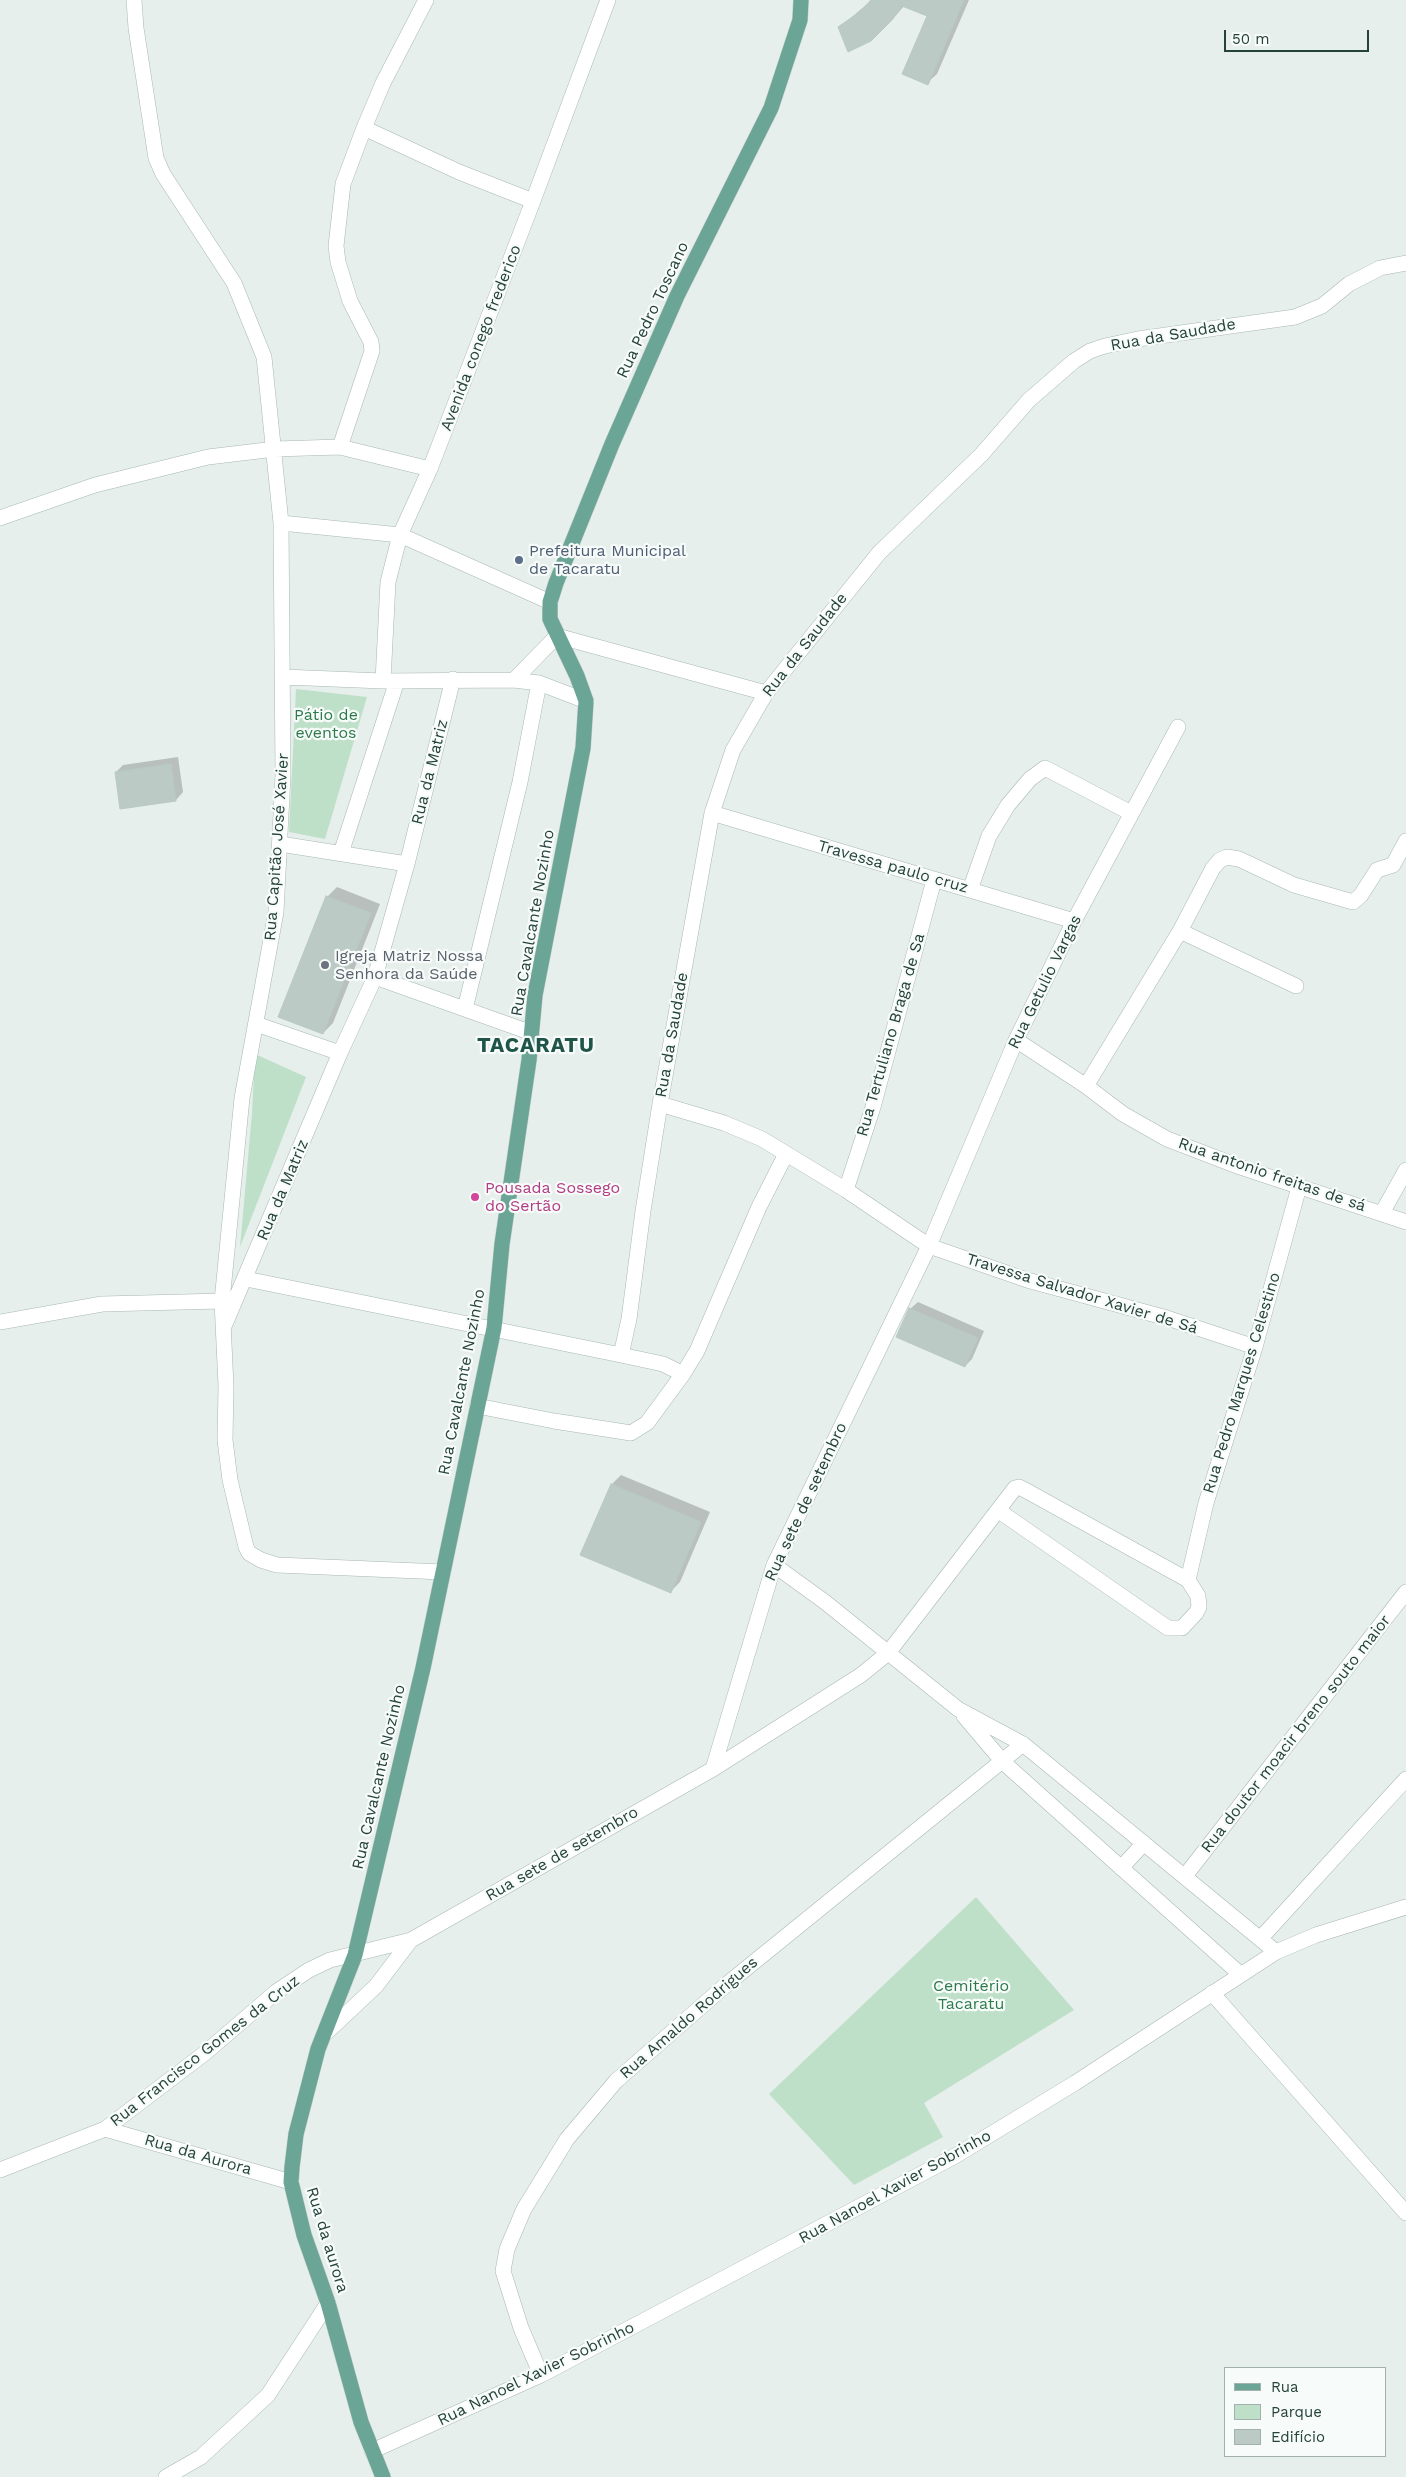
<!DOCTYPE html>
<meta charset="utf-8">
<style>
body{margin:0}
#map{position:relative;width:1406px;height:2477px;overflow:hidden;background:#e6efeb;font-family:"Work Sans",sans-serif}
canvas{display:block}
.legend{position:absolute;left:1224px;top:2367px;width:162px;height:90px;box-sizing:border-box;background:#f7fbf9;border:1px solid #a3b1ad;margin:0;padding:6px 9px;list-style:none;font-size:15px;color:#24423a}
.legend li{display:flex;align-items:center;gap:10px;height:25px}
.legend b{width:25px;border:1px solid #a3b1ad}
.scale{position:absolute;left:1224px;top:30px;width:145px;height:22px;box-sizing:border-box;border:2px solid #24423a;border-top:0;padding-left:6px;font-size:15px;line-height:18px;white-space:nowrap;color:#24423a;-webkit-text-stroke:4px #f7fbf9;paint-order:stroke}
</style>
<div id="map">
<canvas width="1406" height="2477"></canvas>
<ul class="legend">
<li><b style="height:6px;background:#6aa596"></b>Rua</li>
<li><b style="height:14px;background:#bfe0c8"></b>Parque</li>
<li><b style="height:14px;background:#bbcac4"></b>Edifício</li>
</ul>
<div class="scale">50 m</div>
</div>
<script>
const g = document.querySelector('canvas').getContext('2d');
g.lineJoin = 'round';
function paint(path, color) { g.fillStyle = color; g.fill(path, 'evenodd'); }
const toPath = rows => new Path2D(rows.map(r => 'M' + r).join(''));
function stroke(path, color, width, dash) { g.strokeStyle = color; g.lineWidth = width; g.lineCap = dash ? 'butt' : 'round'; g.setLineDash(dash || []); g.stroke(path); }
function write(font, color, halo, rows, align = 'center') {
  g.font = font + ' "Work Sans",sans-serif'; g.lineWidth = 4.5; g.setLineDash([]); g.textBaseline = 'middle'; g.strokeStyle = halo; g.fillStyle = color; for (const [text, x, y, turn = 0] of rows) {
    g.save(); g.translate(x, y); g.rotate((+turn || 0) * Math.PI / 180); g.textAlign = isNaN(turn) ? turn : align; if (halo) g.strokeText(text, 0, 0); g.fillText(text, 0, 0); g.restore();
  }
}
paint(toPath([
 [296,689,367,697,325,839,289,832],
 [255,1054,306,1077,240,1247,252,1113],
 [976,1897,1074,2010,924,2103,943,2137,854,2185,769,2094]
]), '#bfe0c8');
paint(toPath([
 [872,0,969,0,937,74,927,83,928,16,904,6,892,20,840,27],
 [178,757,183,792,176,800,116,772,123,765],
 [337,887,380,904,333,1023,323,1033,327,897],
 [918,1302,984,1331,972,1359,965,1366,910,1309],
 [621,1475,710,1512,680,1582,670,1592,612,1484]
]), '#0003');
const building = toPath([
 [871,0,964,0,928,85,902,74,927,16,902,6,892,20,871,41,848,52,838,27,861,11,871,0],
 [171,764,176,801,120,809,115,772,171,764],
 [326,896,371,913,323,1034,278,1017,326,896],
 [909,1308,978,1338,965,1367,896,1337,909,1308],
 [611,1484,701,1522,671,1593,580,1555,611,1484]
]);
paint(building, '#bbcac4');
stroke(building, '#b8c9c2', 1);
const minor = toPath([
 [134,0,136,28,156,158,163,174,234,283,264,357,281,523,283,775,276,912,242,1098,222,1301,226,1386,225,1440,230,1480,246,1547,249,1553,261,1560,277,1565,443,1572],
 [426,0,383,83,364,128,459,172,533,201],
 [340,447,430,469],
 [0,518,95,485,208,457,275,449,340,447,372,351,371,342,350,301,338,262,336,246,343,184,364,128],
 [281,523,400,535,550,602],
 [283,677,383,681,514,680,539,683,586,701],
 [514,680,557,636,766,693],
 [383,681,388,582,400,535,430,469,533,201,608,0],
 [712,813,1074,921],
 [280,844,407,864],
 [341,853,397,681],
 [970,890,989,836,1008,805,1030,779,1045,768,1131,813],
 [1180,931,1296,986],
 [375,977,532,1033],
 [465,1009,520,782,539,683],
 [256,1024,340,1053],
 [1016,1040,1086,1086,1123,1114,1167,1139,1240,1167,1406,1222],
 [1086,1086,1180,931,1213,868,1220,860,1227,857,1239,859,1294,885,1353,902,1361,895,1377,870,1393,865,1406,841],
 [660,1104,724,1123,762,1139,846,1190,929,1246,1027,1280,1167,1318,1255,1347],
 [846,1190,873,1107,934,880],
 [1382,1213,1406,1170],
 [246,1279,621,1355,663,1364,683,1374,697,1351,759,1207,786,1154],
 [0,1322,102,1304,222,1301],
 [225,1324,340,1053,375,977,407,864,453,679],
 [621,1355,629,1319,643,1211,660,1104,712,813,733,750,766,693,879,553,981,455,1029,400,1074,361,1090,351,1105,346,1138,339,1295,317,1322,306,1349,284,1380,268,1406,263],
 [477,1406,554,1421,631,1433,647,1423,683,1374],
 [774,1565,825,1602,958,1709,1023,1744,1276,1952],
 [1188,1580,1206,1503,1255,1347,1299,1187],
 [964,1716,1003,1762,1240,1974],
 [713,1769,774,1565,929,1246,1016,1040,1074,921,1178,727],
 [1121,1868,1144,1843],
 [1185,1876,1406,1592],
 [1260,1939,1406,1779],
 [1212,1993,1406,2213],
 [327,2032,376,1986,411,1940],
 [105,2129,291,2182],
 [0,2170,105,2129,205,2053,276,1992,309,1970,330,1960,411,1940,713,1769,861,1675,888,1653,1015,1488,1019,1487,1025,1490,1188,1580,1198,1596,1199,1607,1196,1613,1182,1628,1168,1628,999,1511],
 [541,2375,521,2328,503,2271,507,2249,524,2209,567,2139,616,2081,727,1984,1023,1744],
 [372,2451,541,2375,955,2156,1075,2083,1276,1952,1316,1935,1406,1907],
 [166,2477,201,2457,268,2395,328,2303]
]);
const major = toPath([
 [383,2477,361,2422,328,2303,304,2235,291,2182,292,2167,296,2134,318,2049,355,1955,423,1668,494,1328,502,1244,529,1060,535,995,583,748,586,701,577,676,550,619,550,602,556,583,612,444,677,296,771,108,800,20,801,0]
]);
stroke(minor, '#a8b8b2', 16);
stroke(major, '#c2cac8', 16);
stroke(minor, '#fff', 15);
stroke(major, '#6aa596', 15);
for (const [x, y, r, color] of [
 [519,560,5,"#5c6f8a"],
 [325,965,5,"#6b7280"],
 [475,1197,5,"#d1479c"]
]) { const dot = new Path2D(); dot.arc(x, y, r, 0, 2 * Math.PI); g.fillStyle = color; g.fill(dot); stroke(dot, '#f7fbf9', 2); }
write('16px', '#24423a', '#f7fbf9', [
 ["Rua Pedro Toscano",653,310,-65],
 ["Rua da Saudade",1173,335,-10],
 ["Avenida conego frederico",481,338,-69],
 ["Rua da Saudade",805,645,-52],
 ["Rua da Matriz",430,772,-76],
 ["Rua Capitão José Xavier",277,847,-86],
 ["Travessa paulo cruz",893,867,16],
 ["Rua Cavalcante Nozinho",533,923,-80],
 ["Rua Getulio Vargas",1045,982,-64],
 ["Rua da Saudade",672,1035,-80],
 ["Rua Tertuliano Braga de Sa",891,1035,-74],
 ["Rua antonio freitas de sá",1272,1175,19],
 ["Rua da Matriz",283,1190,-67],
 ["Travessa Salvador Xavier de Sá",1082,1294,17],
 ["Rua Cavalcante Nozinho",462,1382,-79],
 ["Rua Pedro Marques Celestino",1242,1383,-73],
 ["Rua sete de setembro",806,1502,-65],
 ["Rua doutor moacir breno souto maior",1296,1734,-52],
 ["Rua Cavalcante Nozinho",379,1777,-77],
 ["Rua sete de setembro",562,1854,-30],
 ["Rua Amaldo Rodrigues",689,2018,-41],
 ["Rua Francisco Gomes da Cruz",205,2051,-38],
 ["Rua da Aurora",198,2155,16],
 ["Rua Nanoel Xavier Sobrinho",895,2187,-29],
 ["Rua da aurora",327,2240,73],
 ["Rua Nanoel Xavier Sobrinho",536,2374,-26]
]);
write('16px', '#4e5e75', '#f7fbf9', [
 ["Prefeitura Municipal",529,551],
 ["de Tacaratu",529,569]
], 'left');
write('16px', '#2d7a4b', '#f7fbf9', [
 ["Pátio de",326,715],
 ["eventos",326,733],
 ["Cemitério",971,1986],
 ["Tacaratu",971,2004]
]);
write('16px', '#5b616d', '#f7fbf9', [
 ["Igreja Matriz Nossa",335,956],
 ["Senhora da Saúde",335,974]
], 'left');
write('16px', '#b23c85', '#f7fbf9', [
 ["Pousada Sossego",485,1188],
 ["do Sertão",485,1206]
], 'left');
g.letterSpacing = '1px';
write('bold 21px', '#1f5548', '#f7fbf9', [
 ["TACARATU",536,1046]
]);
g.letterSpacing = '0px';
</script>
